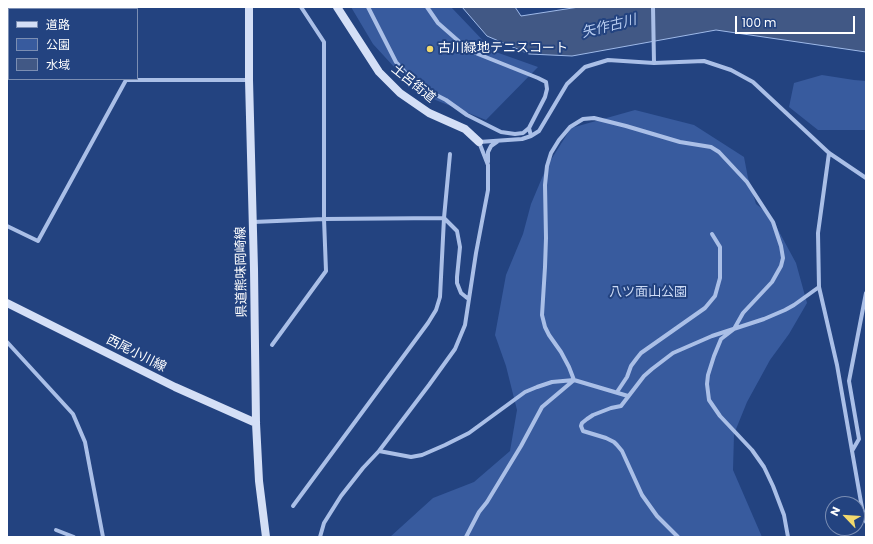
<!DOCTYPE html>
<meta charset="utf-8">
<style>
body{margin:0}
#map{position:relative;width:873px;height:544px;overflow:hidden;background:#234380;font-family:Poppins,"Noto Sans JP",sans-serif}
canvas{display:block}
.frame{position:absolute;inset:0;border:8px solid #fff;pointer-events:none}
.legend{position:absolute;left:8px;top:8px;width:130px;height:72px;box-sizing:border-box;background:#234380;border:1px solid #7b8eb3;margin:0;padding:5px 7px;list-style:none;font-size:12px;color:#fff}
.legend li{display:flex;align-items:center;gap:8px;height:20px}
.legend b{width:20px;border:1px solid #7b8eb3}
.north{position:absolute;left:825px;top:496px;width:40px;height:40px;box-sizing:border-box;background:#234380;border:1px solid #7b8eb3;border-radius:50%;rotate:295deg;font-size:11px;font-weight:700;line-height:16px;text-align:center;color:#fff}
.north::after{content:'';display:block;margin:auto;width:14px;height:18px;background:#f2d96d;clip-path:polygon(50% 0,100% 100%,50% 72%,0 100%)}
.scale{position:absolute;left:735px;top:16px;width:120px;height:18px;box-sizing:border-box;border:2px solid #fff;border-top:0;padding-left:5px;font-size:12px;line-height:14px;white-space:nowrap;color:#fff;-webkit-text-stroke:3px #234380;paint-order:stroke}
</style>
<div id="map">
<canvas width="873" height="544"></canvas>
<div class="frame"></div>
<ul class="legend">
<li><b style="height:5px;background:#d4dff6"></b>道路</li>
<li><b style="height:11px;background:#385b9e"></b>公園</li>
<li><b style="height:11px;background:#415885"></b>水域</li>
</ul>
<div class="north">N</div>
<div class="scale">100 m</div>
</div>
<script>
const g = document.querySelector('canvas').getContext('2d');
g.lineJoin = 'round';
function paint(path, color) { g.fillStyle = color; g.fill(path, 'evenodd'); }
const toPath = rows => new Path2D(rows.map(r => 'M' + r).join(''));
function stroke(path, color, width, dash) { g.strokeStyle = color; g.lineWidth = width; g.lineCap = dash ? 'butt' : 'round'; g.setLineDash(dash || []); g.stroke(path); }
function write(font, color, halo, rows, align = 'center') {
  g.font = font + ' Poppins,"Noto Sans JP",sans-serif'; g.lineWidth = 4; g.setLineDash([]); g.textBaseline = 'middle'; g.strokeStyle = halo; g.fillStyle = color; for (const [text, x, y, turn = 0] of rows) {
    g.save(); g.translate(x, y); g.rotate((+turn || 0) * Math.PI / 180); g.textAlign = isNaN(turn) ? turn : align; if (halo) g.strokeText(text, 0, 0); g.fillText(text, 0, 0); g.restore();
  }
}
paint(toPath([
 [351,7,451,7,493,51,538,67,486,120,418,93,373,44],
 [822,75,854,80,866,81,866,130,818,130,789,107,794,83],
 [635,110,694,125,744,157,748,178,756,204,770,215,796,263,807,303,789,334,770,360,747,402,734,434,733,470,762,537,390,537,433,498,474,482,510,451,517,410,506,366,495,335,506,275,523,234,531,204,547,166,571,128]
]), '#385b9e');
const water = toPath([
 [462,7,515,7,521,16,579,7,861,7,866,8,866,52,716,30,572,56,529,54,487,36,462,7]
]);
paint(water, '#415885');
stroke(water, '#9eb9e8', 1);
stroke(toPath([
 [368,7,396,62,417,85,446,100,467,115,501,132,515,134,523,133,529,128],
 [427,7,438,23,463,45,478,54,538,78,546,82,547,89,545,97,529,128,531,136],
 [653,7,654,63],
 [22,9,23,7],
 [7,39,9,35],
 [829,153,818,233,819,287,837,365,862,508,866,522],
 [488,162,488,152,491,146,498,141],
 [253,222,324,219,444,218,457,231,460,247,457,277,457,283,461,293,466,297,469,299],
 [7,226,38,241,126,80,249,80],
 [7,342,73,414,85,442,103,537],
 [272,345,326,271,324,219,324,42,301,7],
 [574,380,569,367,561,352,549,335,545,327,542,315,545,267,546,238,545,185,547,166,551,153,559,140,570,127,583,119,594,118,626,126,680,142,711,147,719,152,747,182,758,199,773,222,781,246,783,258,781,266,772,282,743,313,734,329,721,339,714,356,708,375,707,384,709,400,720,416,752,450,764,467,773,486,784,515,788,537],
 [617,392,627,377,631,366,637,358,641,353,705,308,715,296,720,278,720,247,712,234],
 [379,451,411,457,422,455,445,445,469,433,525,392,537,387,552,382,574,380,628,396],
 [852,451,859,439,849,381,866,293],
 [293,506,428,323,436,310,440,297,444,218,450,154],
 [56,530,74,537],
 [320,537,324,523,341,496,363,468,379,451,429,385,455,349,465,325,476,253,488,190,488,165,479,142,522,139,531,136,539,131,567,84,585,67,608,60,654,63,704,61,731,70,753,82,829,153,866,178],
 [466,537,479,512,487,502,521,446,542,407,574,380],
 [678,537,657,516,642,495,622,451,617,445,614,442,606,438,583,431,581,426,582,423,587,419,593,415,611,408,621,406,644,376,652,369,673,353,712,336,764,319,785,310,794,305,819,287]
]), '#aabfe7', 4);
stroke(toPath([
 [249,7,249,80,254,269,256,423,259,481,266,537],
 [337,7,379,72,400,93,429,113,465,129,479,142],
 [7,303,175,387,256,423]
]), '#d4dff6', 8);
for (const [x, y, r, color] of [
 [430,49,4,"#f2d96d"]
]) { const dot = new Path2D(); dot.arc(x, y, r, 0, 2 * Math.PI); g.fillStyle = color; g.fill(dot); stroke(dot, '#234380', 1.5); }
write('13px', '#fff', '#234380', [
 ["古川緑地テニスコート",438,49]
], 'left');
write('13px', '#fff', '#234380', [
 ["土呂街道",413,84,39],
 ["県道熊味岡崎線",242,272,-91],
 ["西尾小川線",136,354,27]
]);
write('13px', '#cddbf5', '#234380', [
 ["八ツ面山公園",648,293]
]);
write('italic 14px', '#b5caee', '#234380', [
 ["矢作古川",609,27,-14]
]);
</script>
